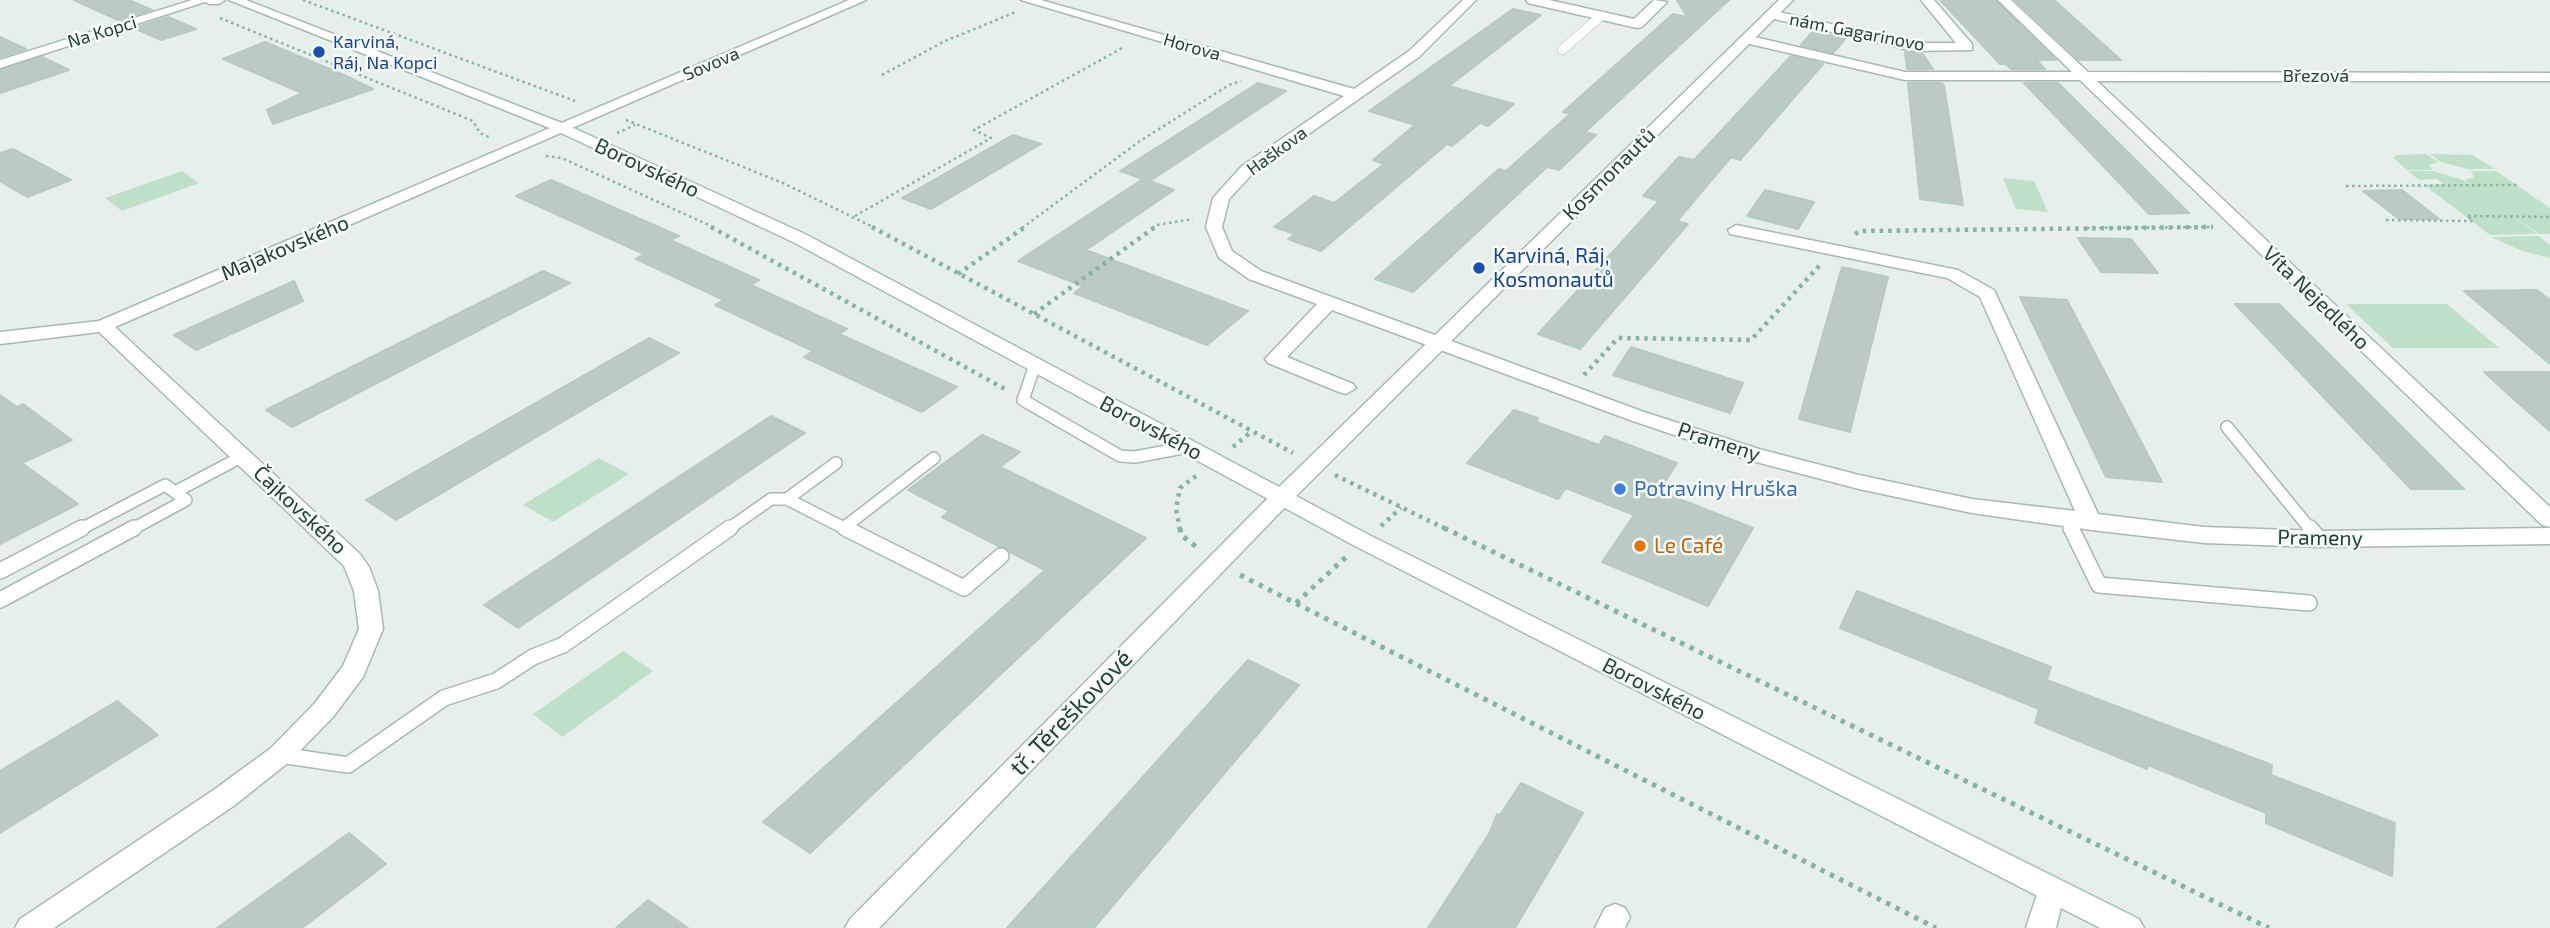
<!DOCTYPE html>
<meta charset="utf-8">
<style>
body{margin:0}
canvas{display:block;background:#e6efeb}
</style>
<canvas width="2550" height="928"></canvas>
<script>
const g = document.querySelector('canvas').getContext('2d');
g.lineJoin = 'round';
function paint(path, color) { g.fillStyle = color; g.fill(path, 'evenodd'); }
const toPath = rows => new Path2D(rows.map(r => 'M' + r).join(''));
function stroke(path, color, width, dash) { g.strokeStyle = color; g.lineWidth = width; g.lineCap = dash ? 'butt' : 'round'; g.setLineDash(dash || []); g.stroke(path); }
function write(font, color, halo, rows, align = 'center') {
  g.font = font + ' "Exo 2",sans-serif'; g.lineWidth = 5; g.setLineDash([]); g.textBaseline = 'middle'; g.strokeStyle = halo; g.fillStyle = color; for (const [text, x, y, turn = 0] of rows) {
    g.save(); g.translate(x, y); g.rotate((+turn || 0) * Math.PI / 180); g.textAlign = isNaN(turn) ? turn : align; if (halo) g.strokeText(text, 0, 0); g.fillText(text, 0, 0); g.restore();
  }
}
paint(toPath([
 [2426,154,2438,162,2429,165,2432,170,2407,170,2393,158,2396,155],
 [2430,154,2473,155,2495,169,2468,169,2441,162],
 [182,171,199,183,122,211,105,198],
 [2408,171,2433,171,2463,180,2470,185,2465,180,2474,177,2471,171,2496,171,2550,208,2550,234,2539,234,2514,217,2537,234,2490,235,2424,185,2443,184,2437,179,2419,180],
 [2003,178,2034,181,2048,212,2016,209],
 [2539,236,2550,245,2550,258,2522,251,2492,237],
 [2346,304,2447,304,2499,348,2393,348],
 [599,458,629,474,553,522,523,505],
 [623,651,653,671,562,737,533,714]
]), '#bfe0c8');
const building = toPath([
 [74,0,129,0,152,10,118,20,74,0],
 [1677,0,1729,0,1585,132,1596,135,1559,170,1547,167,1413,292,1375,279,1499,169,1506,171,1570,114,1563,112,1673,14,1687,17,1677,0],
 [1940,0,1995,0,2056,60,2036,60,2045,69,2011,69,2006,64,2000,64,1940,0],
 [2015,0,2054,0,2121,60,2079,60,2015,0],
 [1513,9,1541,15,1449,86,1514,104,1488,126,1480,123,1452,146,1447,144,1321,251,1288,239,1295,234,1274,227,1314,196,1334,203,1384,164,1373,160,1415,125,1369,111,1513,9],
 [168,17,196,29,161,40,134,28,168,17],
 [1813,31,1845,39,1833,53,1801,45,1813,31],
 [0,37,26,49,0,57,0,37],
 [265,42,344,75,373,89,273,124,267,110,302,93,223,59,265,42],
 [1905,52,1922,53,1933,69,1907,69,1905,52],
 [1791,56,1823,64,1740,160,1731,157,1677,221,1688,224,1580,349,1538,334,1659,201,1643,196,1679,157,1694,160,1791,56],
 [42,57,69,70,0,93,0,70,42,57],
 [1258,83,1286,91,1150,181,1174,190,1086,250,1248,311,1207,345,1074,293,1083,286,1018,261,1143,179,1120,171,1258,83],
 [1908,83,1942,83,1944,86,1963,205,1920,199,1908,83],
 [2024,83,2058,83,2189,213,2149,214,2024,83],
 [1013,135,1041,144,931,209,902,198,1013,135],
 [13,149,71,180,27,197,0,181,0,153,13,149],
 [551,180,679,236,670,240,759,280,751,285,847,329,839,334,957,387,922,412,804,357,813,351,715,305,724,300,636,259,644,254,516,196,551,180],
 [1765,190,1814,202,1798,229,1747,216,1765,190],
 [2402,190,2439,219,2399,219,2363,191,2402,190],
 [2078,238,2131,239,2158,273,2101,272,2078,238],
 [1842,267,1888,277,1850,432,1799,419,1842,267],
 [543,271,570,283,292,427,266,410,543,271],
 [294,281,303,301,196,350,174,335,294,281],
 [2537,290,2550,300,2550,364,2464,291,2537,290],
 [2020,297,2067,300,2162,482,2106,477,2020,297],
 [2235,304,2279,304,2464,489,2411,489,2235,304],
 [649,338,679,353,396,520,366,500,649,338],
 [1631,347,1743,383,1730,413,1613,375,1631,347],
 [2484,372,2550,372,2550,431,2508,394,2484,372],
 [0,395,17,407,23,404,72,440,22,463,78,504,0,544,0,395],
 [1514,410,1538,418,1536,422,1599,445,1605,436,1677,463,1659,491,1753,528,1708,606,1602,562,1634,515,1566,488,1558,499,1467,463,1514,410],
 [771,416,805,433,518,628,484,605,771,416],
 [982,435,1020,452,1000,467,1146,538,810,853,763,822,1045,570,942,517,949,511,908,490,982,435],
 [1857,591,2051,667,2047,680,2272,765,2271,775,2395,823,2392,876,2266,823,2266,813,2148,765,2147,769,2035,723,2039,709,1840,628,1857,591],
 [1248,660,1299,685,1094,928,1007,928,1248,660],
 [117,701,158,735,0,833,0,771,117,701],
 [1521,783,1583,813,1515,928,1428,928,1489,834,1497,814,1500,815,1521,783],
 [349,833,386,864,302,928,217,928,349,833],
 [648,900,688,928,616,928,648,900]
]);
paint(building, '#bbcac4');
stroke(building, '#b8c9c2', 2);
const serviceFar2 = toPath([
 [1562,50,1601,16]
]);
const serviceFar1 = toPath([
 [1035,365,1023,400,1120,456,1135,457,1188,447],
 [2227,427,2311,530],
 [175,492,243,456],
 [787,499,836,463],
 [2067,520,2072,530],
 [846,526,934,458],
 [79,530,165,485,186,500,131,530],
 [727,530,771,499,787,499,848,530]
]);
const service = toPath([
 [845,528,964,588,1001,556],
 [2071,528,2099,585,2309,603],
 [2310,528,2319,539],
 [0,571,82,528],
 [0,600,134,528],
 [280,755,348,765,444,698,496,681,533,657,563,645,730,528]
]);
const minor = toPath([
 [192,0,211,0,0,68,0,60,192,0],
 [849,0,866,0,115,327,360,554,369,567,378,591,383,629,363,677,333,717,289,762,235,805,54,928,15,928,20,919,215,789,271,748,315,703,343,666,359,629,354,591,344,566,99,332,0,344,0,332,99,321,849,0],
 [1021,0,1041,0,1354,89,1409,51,1463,0,1476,0,1419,57,1254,172,1229,199,1222,227,1232,251,1261,271,1644,412,1759,449,1859,475,1972,499,2075,511,1980,297,1947,278,1730,234,1728,230,1736,225,1958,270,1994,290,2098,514,2204,527,2319,531,2550,528,2550,544,2319,547,2204,543,2091,530,1972,513,1859,489,1745,459,1630,420,1332,310,1287,357,1353,384,1356,388,1346,394,1339,392,1268,363,1265,359,1317,304,1249,279,1219,258,1206,227,1213,198,1242,166,1344,96,1021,0],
 [1526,0,1549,0,1634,19,1654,0,1667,2,1642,27,1637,28,1528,3,1526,0],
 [1921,0,1934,0,1972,44,1972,50,1914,51,1770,18,1764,14,1770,10,1914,43,1956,43,1921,0],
 [1998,0,2011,0,2088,72,2550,73,2550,81,2097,81,2550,507,2550,527,2542,525,2080,80,1905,80,1741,42,1739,39,1746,35,1905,72,2072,72,1998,0],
 [2051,878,2061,882,2065,891,2056,928,2026,928,2041,882,2051,878],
 [1615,904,1625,908,1630,917,1625,928,1595,928,1605,908,1615,904]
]);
const tertiary = toPath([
 [1779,0,1793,0,1290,502,879,928,845,928,850,919,1274,492,1779,0]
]);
const secondary = toPath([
 [203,0,225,0,219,4,209,4,203,0],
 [229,0,246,0,567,125,807,235,1371,536,2139,919,2144,928,2100,928,1355,546,795,243,557,131,229,0]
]);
stroke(serviceFar2, '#a8b8b2', 10);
stroke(serviceFar1, '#a8b8b2', 14);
stroke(service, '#a8b8b2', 18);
stroke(minor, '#a8b8b2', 3);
stroke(tertiary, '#a8b8b2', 3);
stroke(secondary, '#a4bbb3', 3);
stroke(toPath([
 [303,0,575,101],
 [220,18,473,121,480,133,491,138],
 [882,75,945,41,1016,12],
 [626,120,783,183,875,228],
 [617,133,635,125],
 [546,156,562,158,715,228],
 [2346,186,2517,185],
 [855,216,991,138,974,130,1124,47],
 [2386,220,2473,221,2467,216,2550,217],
 [1022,228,1140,141,1229,85,1241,81],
 [1152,228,1157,225,1193,219],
 [2087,228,2213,227]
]), '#86b3a5', 2.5, [2.5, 3.5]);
stroke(toPath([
 [711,227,1005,389],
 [872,227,1293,453],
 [1855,234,1860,231,2213,227],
 [958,274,1025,227],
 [1034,314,1155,227],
 [1584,375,1618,338,1751,340,1820,265],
 [1233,447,1252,431],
 [1335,475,1448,530],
 [1381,526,1401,508],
 [1180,530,1176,509,1180,488,1196,476]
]), '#86b3a5', 4.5, [3.5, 5]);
stroke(toPath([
 [1180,528,1181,535,1198,548],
 [1444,528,2269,928],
 [1240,575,1936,928],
 [1296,603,1346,557]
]), '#86b3a5', 5, [4.5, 6]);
stroke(serviceFar2, '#fff', 9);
stroke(serviceFar1, '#fff', 11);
stroke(service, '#fff', 15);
paint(minor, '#fff');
paint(tertiary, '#fff');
paint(secondary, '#fff');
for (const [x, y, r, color] of [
 [319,52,7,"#1a4fb4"],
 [1479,268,7,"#1a4fb4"],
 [1620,489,7,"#3f7fe0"],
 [1640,546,7,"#e8710a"]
]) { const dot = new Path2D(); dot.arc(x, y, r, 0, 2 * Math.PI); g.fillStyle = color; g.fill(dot); stroke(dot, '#f7fbf9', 2.5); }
write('18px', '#24423a', '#f7fbf9', [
 ["Na Kopci",102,32,-17],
 ["nám. Gagarinovo",1857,32,11],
 ["Horova",1192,47,16],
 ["Sovova",711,64,-23],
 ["Březová",2316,76],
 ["Haškova",1277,151,-36]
]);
write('18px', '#164399', '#f7fbf9', [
 ["Karviná,",333,42],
 ["Ráj, Na Kopci",333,63]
], 'left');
write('21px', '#24423a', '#f7fbf9', [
 ["Borovského",647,168,25],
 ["Kosmonautů",1609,174,-45],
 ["Majakovského",285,248,-23],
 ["Víta Nejedlého",2316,298,44],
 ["Borovského",1151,428,28],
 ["Prameny",1719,442,18],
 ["Čajkovského",300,510,43],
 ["Prameny",2320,538,1],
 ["Borovského",1654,689,27]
]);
write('21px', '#164399', '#f7fbf9', [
 ["Karviná, Ráj,",1493,256],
 ["Kosmonautů",1493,280]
], 'left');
write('21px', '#366cbe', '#f7fbf9', [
 ["Potraviny Hruška",1634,489]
], 'left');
write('21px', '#c56008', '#f7fbf9', [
 ["Le Café",1654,546]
], 'left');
write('24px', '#24423a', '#f7fbf9', [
 ["tř. Těreškovové",1071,713,-46]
]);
</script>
